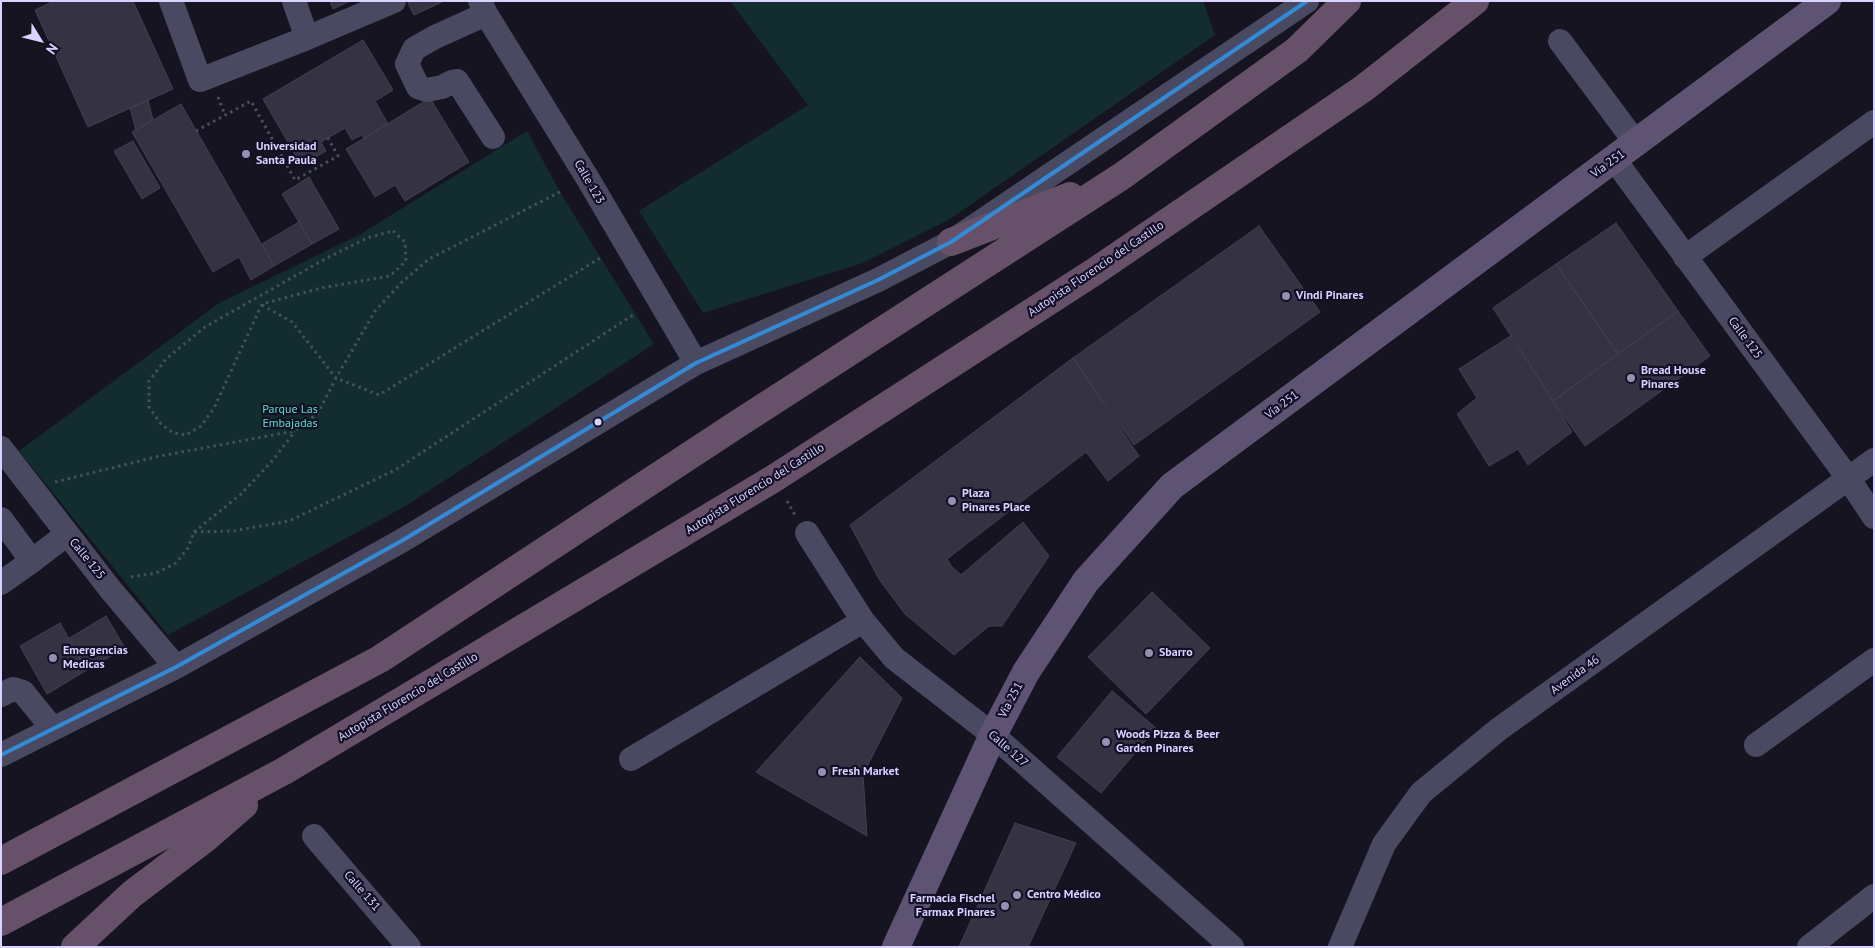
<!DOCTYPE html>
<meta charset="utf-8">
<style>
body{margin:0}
#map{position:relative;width:1875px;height:948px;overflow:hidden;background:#161421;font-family:"PT Sans",sans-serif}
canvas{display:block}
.frame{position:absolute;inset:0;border:2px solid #d9d4ff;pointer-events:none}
.north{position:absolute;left:15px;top:15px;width:50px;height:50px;-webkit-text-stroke:4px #130f26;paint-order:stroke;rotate:126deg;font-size:14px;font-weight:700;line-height:20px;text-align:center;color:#d9d4ff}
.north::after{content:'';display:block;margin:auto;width:18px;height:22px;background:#d9d4ff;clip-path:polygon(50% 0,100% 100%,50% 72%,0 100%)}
</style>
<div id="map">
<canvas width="1875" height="948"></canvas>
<div class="frame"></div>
<div class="north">N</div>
</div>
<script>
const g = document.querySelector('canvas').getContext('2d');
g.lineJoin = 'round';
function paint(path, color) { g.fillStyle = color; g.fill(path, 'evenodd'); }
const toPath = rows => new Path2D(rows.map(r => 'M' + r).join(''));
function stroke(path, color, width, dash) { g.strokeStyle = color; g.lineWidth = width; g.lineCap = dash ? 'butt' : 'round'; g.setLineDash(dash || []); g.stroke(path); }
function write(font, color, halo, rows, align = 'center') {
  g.font = font + ' "PT Sans",sans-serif'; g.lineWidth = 4.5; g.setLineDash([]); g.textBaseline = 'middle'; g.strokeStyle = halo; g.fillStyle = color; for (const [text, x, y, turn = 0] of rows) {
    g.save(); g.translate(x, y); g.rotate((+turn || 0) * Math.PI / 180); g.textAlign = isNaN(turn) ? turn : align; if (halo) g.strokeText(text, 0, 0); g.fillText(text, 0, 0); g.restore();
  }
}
paint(toPath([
 [730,1,1203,1,1215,35,950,219,863,263,703,313,639,211,808,105],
 [527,131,560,192,654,344,404,507,168,635,19,451,219,303,359,235]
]), '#132c2d');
const building = toPath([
 [54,1,133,1,173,89,88,127,35,10,54,1],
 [330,1,350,1,333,9,330,1],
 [412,1,442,1,442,2,414,15,408,3,412,1],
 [363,40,393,90,375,101,388,124,364,139,362,135,352,140,345,128,321,142,326,151,301,165,263,99,363,40],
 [430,98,469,162,405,201,395,185,375,197,346,149,430,98],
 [148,100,153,120,136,130,130,108,148,100],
 [181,104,274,266,251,280,239,257,213,272,132,132,181,104],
 [133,141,160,188,142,199,114,151,133,141],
 [309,177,339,229,312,244,282,194,309,177],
 [299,222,312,244,274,266,262,244,299,222],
 [1616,223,1678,311,1618,354,1556,264,1616,223],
 [1259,226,1320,312,1134,445,1073,358,1259,226],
 [1556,264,1618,354,1553,401,1493,308,1556,264],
 [1678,311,1710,356,1585,446,1553,401,1678,311],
 [1512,335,1572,432,1528,465,1518,449,1489,466,1457,414,1477,398,1459,369,1512,335],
 [1073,358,1139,456,1108,481,1086,452,947,559,952,567,961,575,1023,522,1049,556,1002,626,989,626,954,655,905,614,879,579,850,525,1073,358],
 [1152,592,1210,648,1146,714,1088,657,1152,592],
 [106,616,125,648,87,670,68,639,106,616],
 [60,623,87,670,47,694,20,646,60,623],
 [860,657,902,698,863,774,867,836,756,772,860,657],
 [1112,691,1156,728,1101,793,1057,757,1112,691],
 [1015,823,1076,843,1028,947,959,947,1015,823]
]);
paint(building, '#343243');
stroke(building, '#433f54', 1);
stroke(toPath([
 [218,97,225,115],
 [196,131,251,101,295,180,338,156,328,138],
 [393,231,405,242,406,261,390,276,321,288,262,304,214,408,201,426,186,435,173,433,161,424,149,407,149,381,166,359,205,327,325,259,367,238,393,231],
 [262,305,292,322,336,378,375,311,402,282,429,259,560,192],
 [55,482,160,456,295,431,318,413,336,378,379,395,600,258],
 [787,501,795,515],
 [194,532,240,495,273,460,295,431],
 [131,577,156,573,176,563,188,548,194,532,233,531,289,521,395,470,636,313]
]), '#44505f', 3, [2.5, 4]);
stroke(toPath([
 [171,1,200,80,307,38],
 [294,1,307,38,394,1],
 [480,1,486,14,588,179,696,363],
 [486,14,435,37,414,49,407,64,418,87,427,90,442,87,452,82,457,81,493,137],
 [1560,41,1636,143],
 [1614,159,1848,478,1874,517],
 [1685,257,1874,122],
 [1,448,110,589,176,667],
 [1,519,32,561,1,583],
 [807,533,863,621,894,658,993,735,1232,947],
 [32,561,67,534],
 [1,695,13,689,23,692,53,729],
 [1756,745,1874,660],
 [1,755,176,667,403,540,696,363,878,280,951,242,1307,1],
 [631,759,863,621],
 [314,836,409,947],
 [1340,947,1384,844,1421,793,1499,729,1874,460],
 [1809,947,1874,896]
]), '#4a4962', 24);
stroke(toPath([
 [896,947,993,735,1026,672,1086,581,1172,486,1827,1]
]), '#5e5373', 28);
stroke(toPath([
 [951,242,1070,196],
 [1,861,380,659,736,425,1122,176,1297,50,1347,1],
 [1,922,284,771,773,479,1094,272,1364,88,1475,1],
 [75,947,132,894,206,838,244,805]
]), '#67516a', 28);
stroke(toPath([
 [1,755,176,667,403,540,696,363,878,280,951,242,1307,1]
]), '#338bd7', 4);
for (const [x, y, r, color] of [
 [246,154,5,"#9591b1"],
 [1286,296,5,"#9591b1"],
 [1631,378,5,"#9591b1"],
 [598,422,4.5,"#d9d4ff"],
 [952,501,5,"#9591b1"],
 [1149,653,5,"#9591b1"],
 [53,658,5,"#9591b1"],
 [1106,742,5,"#9591b1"],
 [822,772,5,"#9591b1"],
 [1017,895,5,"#9591b1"],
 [1005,906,5,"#9591b1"]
]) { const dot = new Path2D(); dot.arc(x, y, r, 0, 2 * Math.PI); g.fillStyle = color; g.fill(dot); stroke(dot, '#130f26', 2); }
write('bold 12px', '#d9d4ff', '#130f26', [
 ["Universidad",256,147],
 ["Santa Paula",256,161],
 ["Vindi Pinares",1296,296],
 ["Bread House",1641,371],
 ["Pinares",1641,385],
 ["Plaza",962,494],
 ["Pinares Place",962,508],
 ["Emergencias",63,651],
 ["Medicas",63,665],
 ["Sbarro",1159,653],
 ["Woods Pizza & Beer",1116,735],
 ["Garden Pinares",1116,749],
 ["Fresh Market",832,772],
 ["Centro Médico",1027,895],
 ["Farmacia Fischel",995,899,"right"],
 ["Farmax Pinares",995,913,"right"]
], 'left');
write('12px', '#d9d4ff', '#130f26', [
 ["Vía 251",1608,164,-36],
 ["Calle 123",589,182,60],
 ["Autopista Florencio del Castillo",1096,269,-34],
 ["Calle 125",1745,338,54],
 ["Vía 251",1282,405,-37],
 ["Autopista Florencio del Castillo",755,489,-32],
 ["Calle 125",87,559,51],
 ["Avenida 46",1575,675,-36],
 ["Autopista Florencio del Castillo",408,697,-31],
 ["Vía 251",1011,700,-62],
 ["Calle 127",1008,749,41],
 ["Calle 131",362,891,49]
]);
write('12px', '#5fe0c0', '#130f26', [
 ["Parque Las",290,410],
 ["Embajadas",290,424]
]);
</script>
